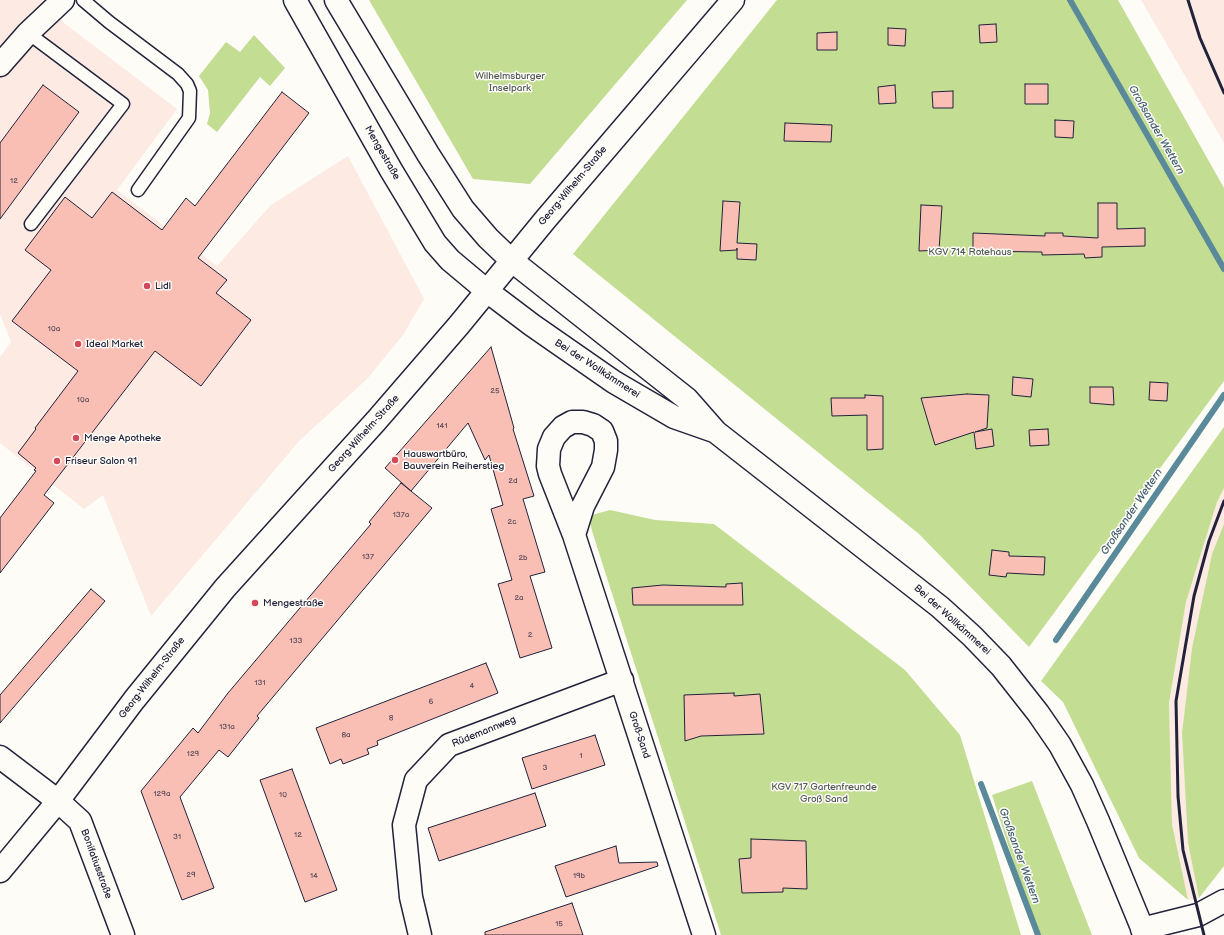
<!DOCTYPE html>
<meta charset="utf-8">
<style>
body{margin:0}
canvas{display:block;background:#fdfcf7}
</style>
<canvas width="1224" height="935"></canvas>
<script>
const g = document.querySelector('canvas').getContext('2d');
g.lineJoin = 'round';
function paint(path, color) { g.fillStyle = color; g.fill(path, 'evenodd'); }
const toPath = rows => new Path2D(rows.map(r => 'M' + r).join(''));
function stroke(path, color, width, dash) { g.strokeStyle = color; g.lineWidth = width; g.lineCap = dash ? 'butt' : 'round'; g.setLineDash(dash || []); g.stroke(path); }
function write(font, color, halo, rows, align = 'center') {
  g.font = font + ' "Balsamiq Sans",sans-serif'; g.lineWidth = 3; g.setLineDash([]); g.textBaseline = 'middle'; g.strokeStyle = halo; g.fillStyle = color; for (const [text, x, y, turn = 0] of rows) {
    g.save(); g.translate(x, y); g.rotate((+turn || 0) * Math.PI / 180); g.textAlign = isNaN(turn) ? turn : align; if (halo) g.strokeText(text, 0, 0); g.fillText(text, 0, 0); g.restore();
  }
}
paint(toPath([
 [0,0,47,0,64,23,177,109,117,190,217,266,271,205,348,156,424,299,403,335,367,379,300,440,151,616,103,495,84,509,0,443,0,357,11,342,0,314],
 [1141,0,1224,0,1224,143],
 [1224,488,1224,524,1212,554,1192,648,1182,733,1188,843,1199,898,1188,900,1172,824,1169,703,1186,602,1217,502]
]), '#fceae3');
paint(toPath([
 [369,0,687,0,530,184,473,179],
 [777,0,1118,0,1224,188,1224,381,1029,647,919,534,573,254],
 [254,35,285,68,270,86,260,77,217,132,207,124,210,113,208,90,199,76,226,42,240,52],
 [1224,427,1224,488,1217,502,1186,602,1169,703,1172,824,1188,900,1139,858,1063,702,1041,681],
 [610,510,655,520,714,524,905,670,960,735,1021,935,721,935,593,534,588,516],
 [1224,524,1224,866,1199,898,1188,843,1182,733,1192,648,1212,554],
 [1032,781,1092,935,1037,935,992,795]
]), '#c3dd93');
stroke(toPath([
 [1070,0,1224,269],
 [1056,640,1224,395],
 [981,784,1038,935]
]), '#5a8a99', 6);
const building = toPath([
 [996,24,997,42,980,43,979,25,996,24],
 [888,28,906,29,905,46,888,45,888,28],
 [837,32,837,50,817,50,817,33,837,32],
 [1025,84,1048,84,1048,104,1025,104,1025,84],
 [43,85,79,112,0,219,0,143,43,85],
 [895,85,896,103,879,104,878,87,895,85],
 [953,91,953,108,933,108,932,92,953,91],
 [282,92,309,113,198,258,227,280,216,293,251,320,201,386,155,351,44,495,54,503,0,573,0,518,36,471,34,470,36,468,18,453,36,429,35,428,78,371,12,321,51,270,25,250,65,197,92,218,112,192,162,230,186,198,195,206,282,92],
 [1055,120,1074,121,1073,138,1055,137,1055,120],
 [785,123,832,125,831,142,784,141,785,123],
 [723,201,740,202,737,243,757,244,756,260,737,259,737,248,737,250,720,251,723,201],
 [1098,203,1117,203,1117,229,1145,228,1145,246,1102,247,1102,257,1085,258,1084,254,1042,255,1042,252,973,251,973,233,1045,236,1045,233,1063,233,1063,236,1098,238,1098,203],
 [921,205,942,206,939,250,919,251,921,205],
 [491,347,514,428,513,429,534,496,523,499,545,572,530,576,552,648,520,658,498,584,512,580,491,509,503,505,489,455,485,460,468,423,411,491,385,468,491,347],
 [1013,377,1033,379,1031,397,1012,395,1013,377],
 [1150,382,1168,383,1167,401,1149,400,1150,382],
 [1090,387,1113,387,1114,405,1090,403,1090,387],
 [967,394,989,395,987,428,975,432,992,429,994,446,976,449,974,432,935,445,921,398,967,394],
 [865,395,883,396,883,449,867,450,867,415,832,416,831,398,865,398,865,395],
 [1048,429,1049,445,1030,446,1029,430,1048,429],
 [401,483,432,508,257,716,259,718,228,757,219,750,180,797,214,888,182,900,141,791,193,728,198,733,228,693,371,524,369,522,401,483],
 [992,550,1009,552,1009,556,1045,557,1044,575,1007,573,1006,577,989,575,992,550],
 [742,583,743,605,633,605,632,588,663,585,726,587,726,584,742,583],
 [91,589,105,601,0,723,0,695,91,589],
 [486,663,498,693,377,741,378,745,367,749,369,754,343,764,341,759,330,764,316,728,486,663],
 [734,693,734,696,760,694,764,734,701,736,685,741,684,695,734,693],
 [595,735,605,765,532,789,522,758,595,735],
 [292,769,337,890,305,902,260,780,292,769],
 [535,793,546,826,439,861,428,828,535,793],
 [751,839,806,841,807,889,783,888,783,892,742,893,739,859,751,858,751,839],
 [616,846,619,863,657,862,658,866,566,897,555,866,616,846],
 [572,903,583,935,485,935,485,932,572,903]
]);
paint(building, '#fabfb4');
stroke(building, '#22223b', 1);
const lane = toPath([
 [83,0,109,22,178,74,187,84,190,91,189,118,138,190],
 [28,33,123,104,31,224]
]);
const street = toPath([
 [0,65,28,33,63,0],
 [574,535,583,506,603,467,606,450,606,441,602,431,593,425,583,422,572,422,563,427,554,437,549,449,548,466,550,474,574,535,704,935],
 [0,757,58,801,80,821,123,935],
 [420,935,411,897,404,825,416,780,449,745,622,680]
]);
const secondary = toPath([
 [295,0,391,170,435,243,450,260,487,291,532,325,614,382,674,417,714,431],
 [336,0,428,154,463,209,488,238,511,260,687,399,716,432,940,607,972,636,1001,666,1038,713,1060,745,1082,785,1098,821,1145,935],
 [0,871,58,801,134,700,225,588,376,421,459,325,545,220,733,0],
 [1142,929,1198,915,1224,901]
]);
stroke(lane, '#22223b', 15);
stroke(street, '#22223b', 25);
stroke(secondary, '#22223b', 25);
stroke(lane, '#fdfcf7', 12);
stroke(street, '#fdfcf7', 22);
stroke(secondary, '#fdfcf7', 22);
stroke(toPath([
 [1188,0,1200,38,1224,93],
 [1204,935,1183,850,1178,796,1176,701,1194,596,1209,541,1224,501]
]), '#22223b', 3);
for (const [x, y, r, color] of [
 [147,286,4,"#d1495b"],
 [78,344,4,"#d1495b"],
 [76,438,4,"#d1495b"],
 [395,460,4,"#d1495b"],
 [57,461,4,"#d1495b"],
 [255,603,4,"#d1495b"]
]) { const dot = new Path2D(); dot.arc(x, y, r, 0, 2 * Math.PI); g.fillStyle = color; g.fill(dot); stroke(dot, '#fdfcf7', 1.5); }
write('8px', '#584959', null, [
 ["12",14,181],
 ["10a",54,329],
 ["25",495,391],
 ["10a",83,400],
 ["141",442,426],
 ["2d",513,481],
 ["137a",401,515],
 ["2c",512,522],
 ["137",368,557],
 ["2b",523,558],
 ["2a",519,598],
 ["2",530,635],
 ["133",296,641],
 ["131",260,683],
 ["4",472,686],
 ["6",431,702],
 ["8",391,718],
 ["131a",227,727],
 ["8a",346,735],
 ["129",193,754],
 ["1",581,756],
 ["3",545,768],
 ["129a",162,794],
 ["10",283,795],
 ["12",298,835],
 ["31",177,837],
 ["29",191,875],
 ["14",314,876],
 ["19b",579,876],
 ["15",559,924]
]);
write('10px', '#525a55', '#fdfcf7', [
 ["Wilhelmsburger",510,76],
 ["Inselpark",510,88],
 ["KGV 714 Rotehaus",970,252],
 ["KGV 717 Gartenfreunde",824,787],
 ["Groß Sand",824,799]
]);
write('10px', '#22223b', '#fdfcf7', [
 ["Mengestraße",382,153,60],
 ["Georg-Wilhelm-Straße",573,186,-50],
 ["Bei der Wollkämmerei",597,369,33],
 ["Georg-Wilhelm-Straße",364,434,-48],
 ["Bei der Wollkämmerei",952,620,42],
 ["Georg-Wilhelm-Straße",152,678,-52],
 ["Rüdemannweg",484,732,-22],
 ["Groß-Sand",639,735,72],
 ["Bonifatiusstraße",96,864,70]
]);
write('10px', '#22223b', '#fdfcf7', [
 ["Lidl",155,286],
 ["Ideal Market",86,344],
 ["Menge Apotheke",84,438],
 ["Hauswartbüro,",403,454],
 ["Bauverein Reiherstieg",403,466],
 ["Friseur Salon 91",65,461],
 ["Mengestraße",263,603]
], 'left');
write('italic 11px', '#435f72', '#fdfcf7', [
 ["Großsander Wettern",1156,130,60],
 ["Großsander Wettern",1132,512,-56],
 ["Großsander Wettern",1019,856,70]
]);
</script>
